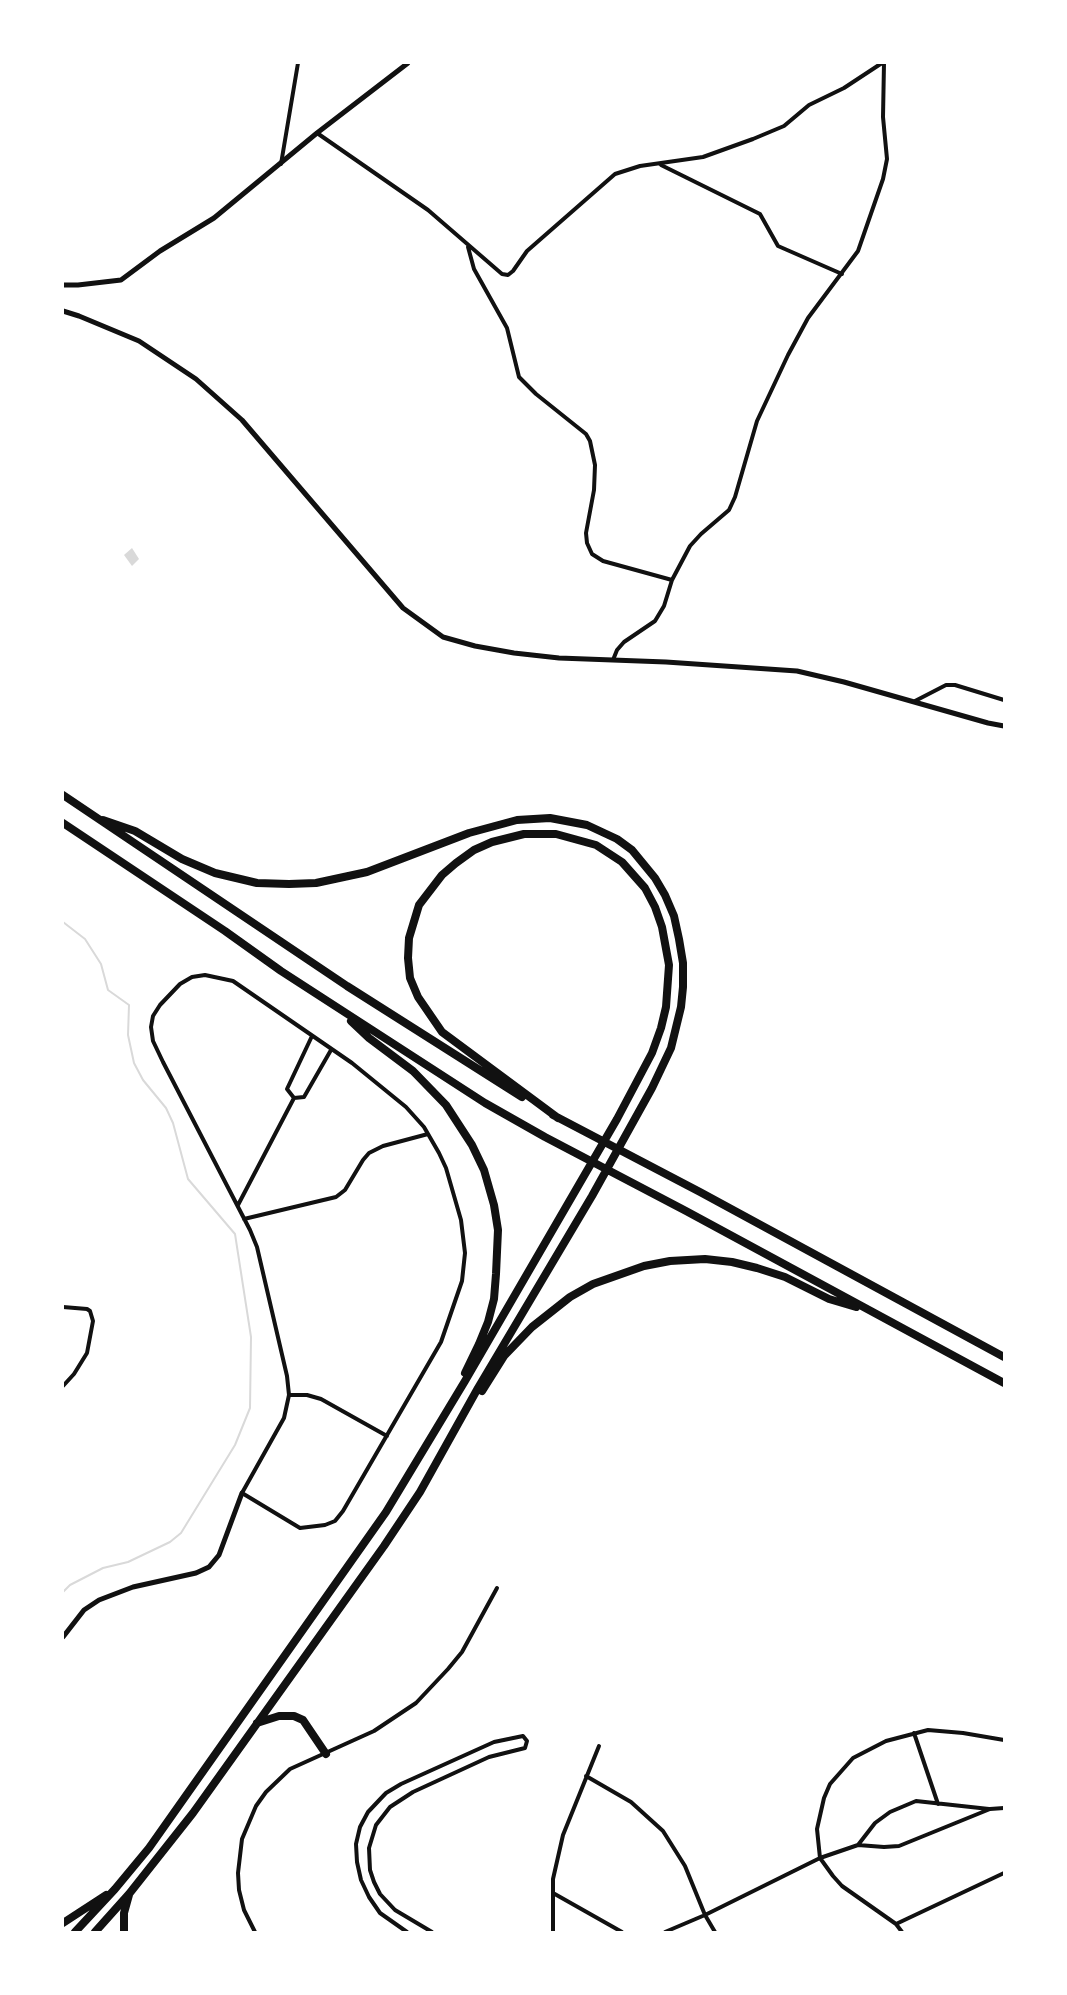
<!DOCTYPE html>
<style>
body{margin:0}
#map{position:relative;width:1067px;height:1995px;overflow:hidden;background:#fff;font-family:"Zilla Slab",serif}
canvas{display:block}
.frame{position:absolute;inset:0;border:64px solid #fff;pointer-events:none}
</style>
<div id="map">
<canvas width="1067" height="1995"></canvas>
<div class="frame"></div>
</div>
<script>
const g = document.querySelector('canvas').getContext('2d');
g.lineJoin = 'round';
function paint(path, color) { g.fillStyle = color; g.fill(path, 'evenodd'); }
const toPath = rows => new Path2D(rows.map(r => 'M' + r).join(''));
function stroke(path, color, width, dash) { g.strokeStyle = color; g.lineWidth = width; g.lineCap = dash ? 'butt' : 'round'; g.setLineDash(dash || []); g.stroke(path); }
paint(toPath([
 [132,548,139,559,132,566,124,555]
]), '#d9d9d9');
stroke(toPath([
 [63,922,85,939,101,964,108,990,129,1005,128,1035,134,1063,143,1080,166,1108,173,1123,188,1179,235,1234,251,1337,250,1408,235,1445,181,1533,170,1542,128,1562,103,1568,70,1585,63,1592]
]), '#d9d9d9', 2);
stroke(toPath([
 [317,133,428,210,502,274,508,275,513,271,527,251,615,174,640,166,703,157,753,139,784,126,809,105,844,88,882,63],
 [281,164,298,63],
 [661,165,760,214,778,246,842,274],
 [468,247,474,269,507,328,519,377,536,394,586,434,590,441,595,465,594,490,586,533,587,543,592,554,603,561,672,580],
 [613,660,617,650,624,642,655,621,664,606,672,580,690,546,701,534,729,510,735,497,757,421,788,355,808,318,858,251,883,179,887,159,883,117,884,63],
 [915,701,946,685,955,685,1004,700],
 [205,975,233,981,352,1063,406,1107,424,1127,439,1153,446,1168,461,1220,465,1253,462,1281,441,1342,343,1511,335,1521,325,1525,300,1528,242,1493,284,1418,289,1395,287,1376,257,1247,250,1230,163,1062,153,1041,151,1027,153,1016,160,1005,180,984,192,977,205,975],
 [294,1098,287,1089,312,1036],
 [238,1205,294,1098,304,1097,331,1050],
 [244,1219,336,1197,345,1190,363,1160,369,1153,383,1146,428,1134],
 [63,1307,87,1309,90,1311,93,1321,87,1353,74,1374,63,1386],
 [289,1395,307,1395,321,1399,387,1436],
 [914,1733,938,1804],
 [586,1776,631,1802,663,1831,685,1866,705,1915,715,1932],
 [858,1845,875,1823,890,1812,916,1801,989,1809],
 [553,1893,622,1932],
 [896,1924,1004,1873],
 [255,1932,244,1910,239,1890,238,1873,242,1839,256,1806,266,1792,290,1769,374,1731,416,1703,448,1669,462,1652,497,1588],
 [407,1932,380,1913,369,1897,361,1880,357,1862,356,1844,360,1827,368,1812,386,1793,401,1784,494,1742,523,1736,527,1741,525,1748,489,1757,413,1792,390,1807,376,1825,369,1848,370,1870,374,1882,380,1894,395,1910,432,1932],
 [553,1932,553,1879,563,1835,599,1746],
 [665,1932,705,1915,820,1858,817,1829,824,1798,830,1784,853,1758,886,1741,928,1730,963,1733,1004,1740],
 [902,1932,896,1924,842,1886,833,1876,820,1858,858,1845,884,1847,899,1846,990,1809,1004,1808]
]), '#111', 4);
stroke(toPath([
 [63,285,78,285,121,280,160,251,214,218,317,133,408,63],
 [63,311,79,316,139,341,196,379,242,420,403,608,443,637,475,646,514,653,559,658,666,662,797,671,844,682,988,723,1004,726],
 [63,1637,84,1610,99,1600,133,1587,196,1573,209,1567,219,1555,242,1493]
]), '#111', 5);
stroke(toPath([
 [63,795,347,986,522,1097],
 [63,823,225,931,281,971,485,1103,545,1137,686,1211,1004,1383],
 [351,1021,369,1038,413,1071,446,1105,472,1145,484,1170,494,1205,498,1230,496,1274,494,1299,488,1322,479,1344,465,1373],
 [553,1115,700,1192,1004,1357],
 [482,1391,504,1356,532,1327,570,1297,593,1284,644,1266,670,1261,705,1259,732,1262,757,1268,785,1277,829,1299,856,1307],
 [257,1723,279,1716,294,1716,303,1720,326,1754],
 [63,1923,106,1895],
 [75,1932,115,1889,149,1848,386,1512,465,1381,617,1119,652,1053,661,1028,666,1007,669,965,662,927,655,907,645,888,622,862,596,845,556,834,524,834,492,842,474,850,456,863,442,875,419,905,409,938,408,958,410,978,418,997,442,1032,558,1118],
 [95,1932,129,1894,193,1813,384,1546,420,1492,478,1388,592,1196,652,1088,671,1048,681,1007,683,987,683,963,679,939,674,916,665,895,655,878,632,850,617,839,587,825,550,818,517,820,469,833,367,872,316,883,289,884,257,883,215,873,182,859,135,831,103,820],
 [124,1932,124,1913,129,1895]
]), '#111', 8);
</script>
